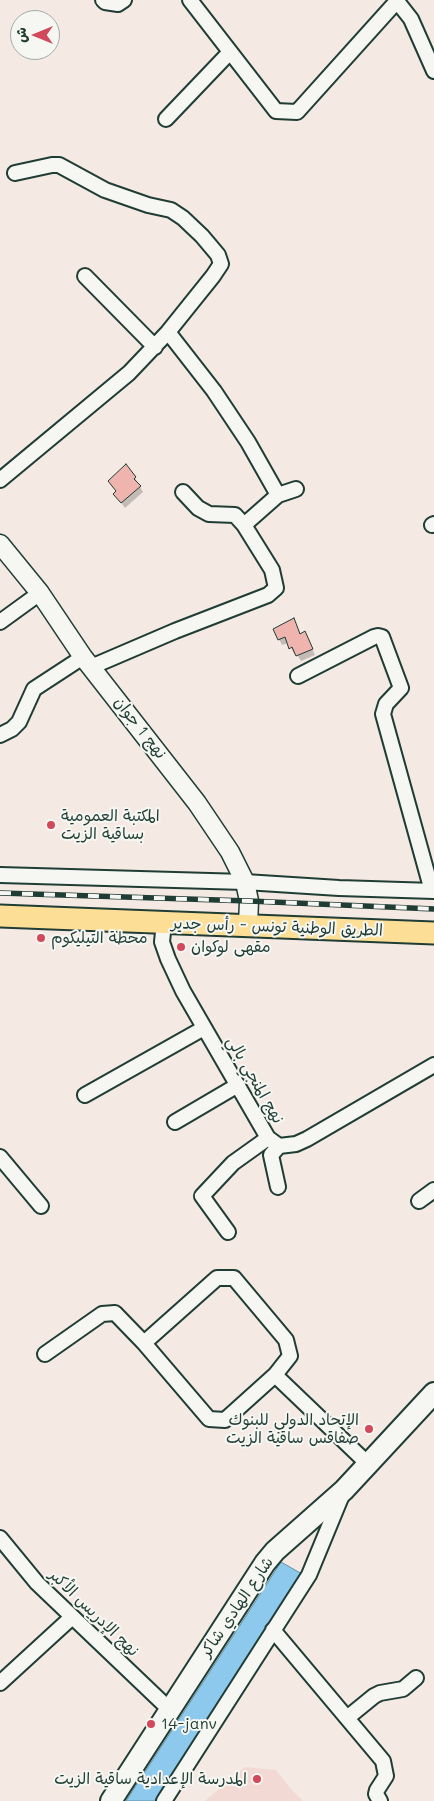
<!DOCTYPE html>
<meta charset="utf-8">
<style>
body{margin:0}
#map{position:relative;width:434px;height:1801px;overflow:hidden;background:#f5e9e4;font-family:Mali,"Playpen Sans Arabic",sans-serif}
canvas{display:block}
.north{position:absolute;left:10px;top:10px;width:50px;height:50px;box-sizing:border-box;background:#f6f6f2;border:1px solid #a0aca6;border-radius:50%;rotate:270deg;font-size:14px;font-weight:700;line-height:20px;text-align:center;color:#1f3d34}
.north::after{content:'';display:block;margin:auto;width:18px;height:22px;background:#d1495b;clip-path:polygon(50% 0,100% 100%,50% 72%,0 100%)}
</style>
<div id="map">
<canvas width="434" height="1801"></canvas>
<div class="north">ش</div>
</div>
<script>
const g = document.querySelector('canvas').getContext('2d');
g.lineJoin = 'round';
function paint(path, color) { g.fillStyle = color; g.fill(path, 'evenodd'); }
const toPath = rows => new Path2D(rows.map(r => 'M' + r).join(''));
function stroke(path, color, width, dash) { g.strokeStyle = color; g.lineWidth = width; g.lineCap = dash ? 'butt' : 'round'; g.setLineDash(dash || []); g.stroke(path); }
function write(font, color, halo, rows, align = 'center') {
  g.font = font + ' Mali,"Playpen Sans Arabic",sans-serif'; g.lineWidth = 4; g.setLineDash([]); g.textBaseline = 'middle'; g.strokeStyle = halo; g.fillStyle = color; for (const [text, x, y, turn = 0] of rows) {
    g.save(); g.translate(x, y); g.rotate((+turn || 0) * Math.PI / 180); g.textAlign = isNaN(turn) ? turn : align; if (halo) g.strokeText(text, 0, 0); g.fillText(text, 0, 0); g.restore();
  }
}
paint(toPath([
 [245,1767,276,1770,290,1788,303,1801,205,1801]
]), '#f3d9d4');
const water = toPath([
 [281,1562,302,1574,157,1801,126,1801,281,1562]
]);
paint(water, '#8dc8ed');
stroke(water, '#6190a3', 1);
paint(toPath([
 [126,466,135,478,143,492,125,508,115,494,117,492],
 [294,620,301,635,307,638,315,655,301,661,296,653,294,654,289,643,282,645,274,629]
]), '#0003');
const building = toPath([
 [126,464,136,477,134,479,141,486,121,503,113,494,116,491,108,481,126,464],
 [294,618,300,634,305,631,313,649,296,656,292,647,289,649,285,637,278,640,273,629,294,618]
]);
paint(building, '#efb4ae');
stroke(building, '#1f3d34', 1);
const minor = toPath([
 [103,0,105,2,118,4,124,0],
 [190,0,276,111,297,112,397,1],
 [396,0,411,19,434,71],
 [166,119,230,52],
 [85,276,155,347],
 [168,332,214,391,248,442,278,495],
 [0,480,129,373,168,332,213,276,221,264,218,255,202,236,183,218,171,210,148,205,105,190,59,165,52,165,15,173],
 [244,525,278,495,296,489],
 [432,525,434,524],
 [0,622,40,593],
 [91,667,175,631,268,595,276,588,272,570,244,525,235,515,209,514,198,508,183,492],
 [298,676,374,637,378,636,382,637,401,688,386,704,383,714,432,891],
 [0,735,12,729,19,722,34,689,83,657],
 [0,875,245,882,339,888,434,891],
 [164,922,162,942,168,959,183,991,268,1138,279,1146,296,1144,307,1139,434,1065],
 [85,1095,204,1028],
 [175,1122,238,1085],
 [0,1157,41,1206],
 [278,1187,271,1155,279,1146],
 [419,1201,434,1190],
 [228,1232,202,1196,233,1163,268,1138],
 [45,1354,102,1314,115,1313,144,1343,209,1419,225,1420,275,1375,290,1356,286,1340,234,1278,217,1278,144,1343],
 [275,1375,368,1464],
 [0,1538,37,1583,169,1709],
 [273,1630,383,1761,386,1776,377,1790,376,1794,380,1801],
 [0,1683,71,1618],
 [347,1718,374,1696,380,1693,403,1689,416,1678],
 [164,1801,309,1575,342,1495]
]);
const tertiary = toPath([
 [0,544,40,593,83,657,197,803,230,852,245,882,249,901,248,925]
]);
const secondary = toPath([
 [111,1801,265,1563,275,1551,344,1490,434,1393]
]);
const primary = toPath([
 [0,916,434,933]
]);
stroke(minor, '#1f3d34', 18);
stroke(tertiary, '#1f3d34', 21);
stroke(secondary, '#1f3d34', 24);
stroke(primary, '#1f3d34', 25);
stroke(minor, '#f6f6f2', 14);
stroke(tertiary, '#f6f6f2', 18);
stroke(secondary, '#f6f6f2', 20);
stroke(primary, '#fdde96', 21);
const rail = toPath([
 [0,893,249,901,434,909]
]);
stroke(rail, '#1f3d34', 5.5);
stroke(rail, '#f6f6f2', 4, [11]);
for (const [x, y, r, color] of [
 [51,825,5,"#d1495b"],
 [41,938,5,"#d1495b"],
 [181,947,5,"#d1495b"],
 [369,1429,5,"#d1495b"],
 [151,1724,5,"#d1495b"],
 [257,1779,5,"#d1495b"]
]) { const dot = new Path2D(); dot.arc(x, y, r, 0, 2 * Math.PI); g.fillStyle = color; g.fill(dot); stroke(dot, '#f6f6f2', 2); }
write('16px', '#1f3d34', '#f6f6f2', [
 ["نهج 1 جوان",140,728,52],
 ["الطريق الوطنية تونس - رأس جدير",277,927,2],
 ["نهج المنجي بالي",255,1080,60],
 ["شارع الهادي شاكر",237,1607,-56],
 ["نهج الإدريس الأكبر",94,1613,44]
]);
write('16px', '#1f3d34', '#f6f6f2', [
 ["المكتبة العمومية",61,816],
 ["بساقية الزيت",61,834],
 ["محطة التيليكوم",51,938],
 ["مقهى لوكوان",191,947],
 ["الإتحاد الدولي للبنوك",359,1420,"right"],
 ["صفاقس ساقية الزيت",359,1438,"right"],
 ["14-janv",161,1724],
 ["المدرسة الإعدادية ساقية الزيت",247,1779,"right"]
], 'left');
</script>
